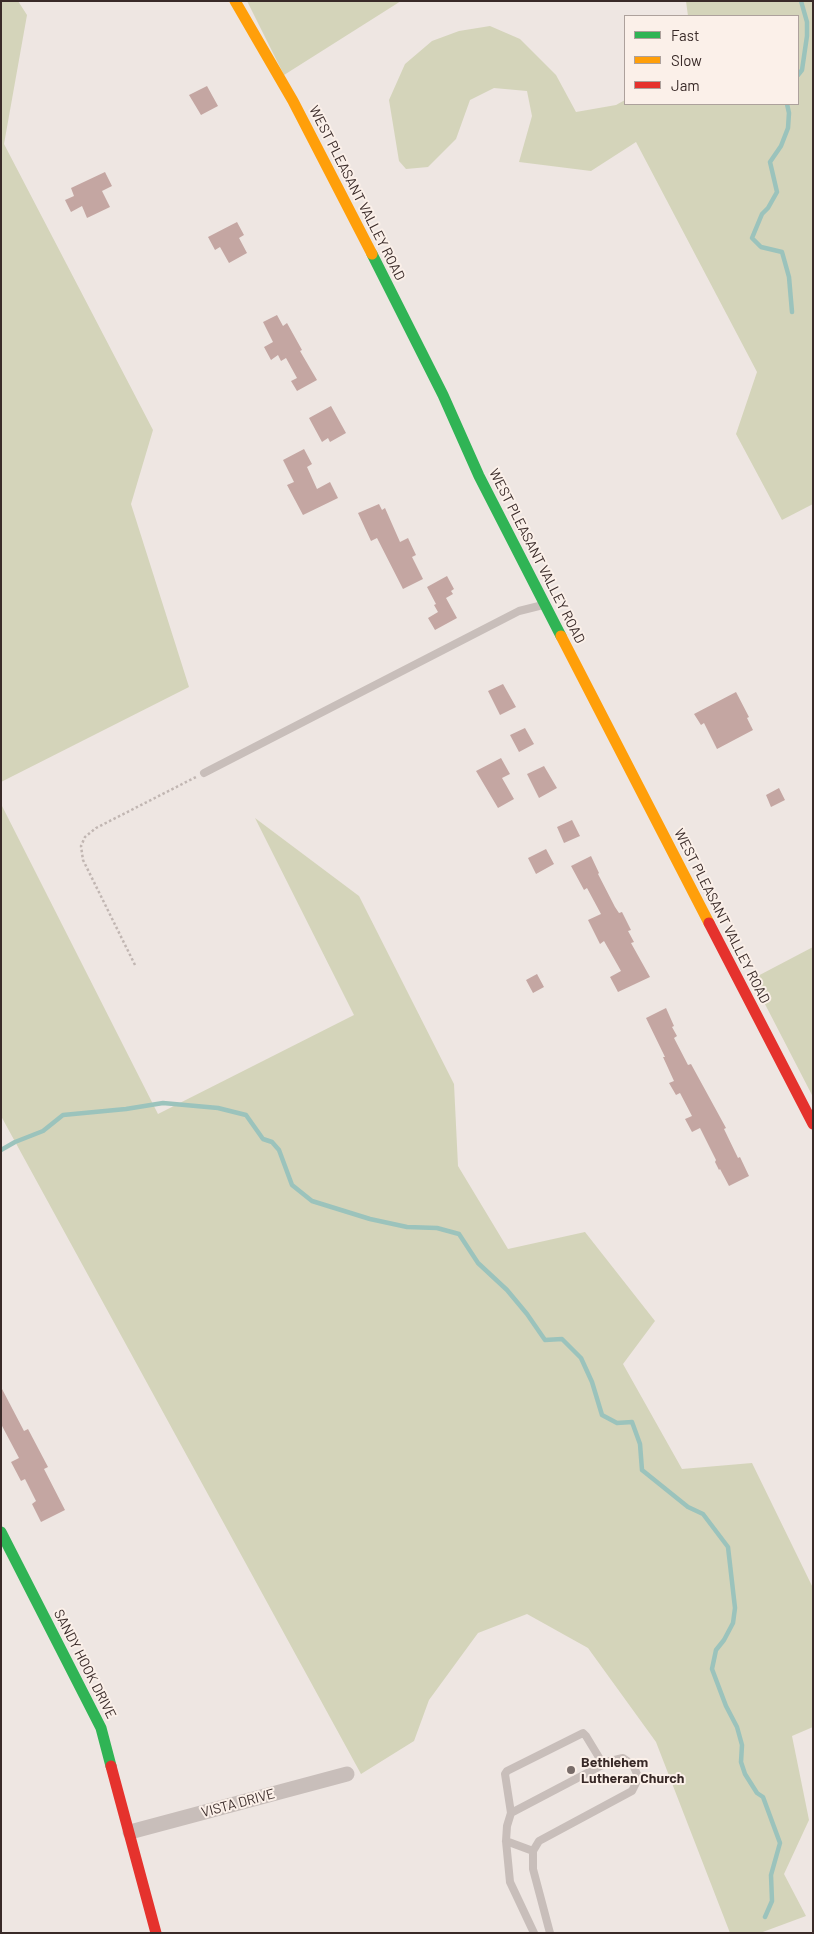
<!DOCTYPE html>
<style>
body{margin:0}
#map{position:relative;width:814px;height:1934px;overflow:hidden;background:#eee6e2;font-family:Barlow,sans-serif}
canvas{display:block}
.frame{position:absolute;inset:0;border:2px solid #392a28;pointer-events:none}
.legend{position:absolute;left:624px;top:15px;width:175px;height:90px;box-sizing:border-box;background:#fbf0e9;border:1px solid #ada19c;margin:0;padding:6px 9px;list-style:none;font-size:15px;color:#392a28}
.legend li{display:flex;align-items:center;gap:10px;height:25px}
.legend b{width:25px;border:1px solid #ada19c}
</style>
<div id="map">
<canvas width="814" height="1934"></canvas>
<div class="frame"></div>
<ul class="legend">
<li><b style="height:6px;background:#30b455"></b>Fast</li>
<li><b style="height:6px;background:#ff9f0a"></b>Slow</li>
<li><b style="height:6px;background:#e5322d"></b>Jam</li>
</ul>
</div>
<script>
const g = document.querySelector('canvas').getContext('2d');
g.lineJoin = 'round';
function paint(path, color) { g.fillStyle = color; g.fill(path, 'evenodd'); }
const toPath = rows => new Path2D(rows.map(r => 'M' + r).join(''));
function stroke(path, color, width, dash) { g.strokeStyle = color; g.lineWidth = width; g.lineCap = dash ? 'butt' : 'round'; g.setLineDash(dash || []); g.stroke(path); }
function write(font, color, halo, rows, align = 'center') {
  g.font = font + ' Barlow,sans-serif'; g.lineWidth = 4; g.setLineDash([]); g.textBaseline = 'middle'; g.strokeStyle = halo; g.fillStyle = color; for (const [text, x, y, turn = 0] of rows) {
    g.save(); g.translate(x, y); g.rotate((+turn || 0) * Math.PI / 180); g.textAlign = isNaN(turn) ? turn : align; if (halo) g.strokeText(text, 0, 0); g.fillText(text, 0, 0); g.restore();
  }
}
paint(toPath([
 [1,1,18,1,27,15,4,144,153,430,131,504,189,687,1,782],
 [247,1,401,1,284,75],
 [686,1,813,1,813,504,782,520,736,434,757,372,636,142,591,171,519,162,532,116,527,91,494,88,470,100,456,139,428,167,406,169,399,161,389,100,405,64,432,41,459,31,490,26,520,39,556,75,576,112,616,105,625,100,625,104,798,104,798,16,688,16],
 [1,804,158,1114,354,1015,255,818,359,896,454,1084,458,1166,508,1249,585,1232,655,1321,623,1364,682,1469,752,1463,813,1588,813,1727,792,1736,809,1820,784,1874,806,1916,760,1933,730,1933,656,1742,588,1648,527,1614,478,1633,429,1700,414,1741,361,1774,1,1116],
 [813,947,813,1097,752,979]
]), '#d4d4ba');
stroke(toPath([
 [798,75,802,70,807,36,807,22,801,1],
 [787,104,789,113,788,128,781,146,770,162,777,192,768,208,762,214,752,238,761,247,782,252,789,277,792,312],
 [1,1150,15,1142,43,1131,63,1115,126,1109,163,1103,218,1108,246,1115,263,1139,272,1142,279,1150,292,1185,312,1201,370,1219,407,1227,437,1228,459,1234,478,1263,507,1290,527,1314,545,1340,562,1339,581,1358,592,1382,602,1415,617,1423,632,1422,640,1444,642,1470,688,1507,703,1514,728,1547,735,1608,733,1623,724,1640,716,1650,712,1669,726,1706,737,1727,742,1745,741,1762,745,1774,757,1793,763,1797,780,1843,771,1875,772,1901,765,1917]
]), '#9bc3bc', 4.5);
paint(toPath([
 [207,86,218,106,201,115,189,95],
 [105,172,112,186,102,191,110,207,87,218,82,206,71,212,65,200,74,196,71,188],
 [237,222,244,235,239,238,247,253,229,263,220,247,215,250,208,237],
 [277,315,283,326,287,323,302,350,300,351,317,380,297,391,291,381,297,378,286,358,281,361,278,355,271,360,264,347,273,342,263,322],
 [331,406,346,433,330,442,328,438,322,442,309,418],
 [304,449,312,464,307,467,317,489,330,482,338,498,303,515,287,485,294,482,283,460],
 [379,504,382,510,385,508,400,542,408,538,416,555,412,557,423,579,403,589,377,538,371,541,358,513],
 [447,576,454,589,451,591,453,594,446,598,457,618,435,630,428,618,438,612,434,605,436,604,427,587],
 [503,684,516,707,500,715,488,691],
 [736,692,749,717,747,718,753,730,717,749,704,723,701,725,694,714],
 [525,728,534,744,519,752,510,735],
 [501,758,510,774,502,778,514,799,498,808,476,771],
 [544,766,557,788,539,798,527,774],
 [779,788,785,800,771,807,766,795],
 [572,820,580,836,564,843,557,827],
 [546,849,554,864,536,874,528,858],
 [591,856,599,873,598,874,615,907,619,913,622,912,631,930,628,931,634,942,631,943,650,977,618,992,610,977,621,971,604,941,600,944,588,920,601,914,587,888,584,890,571,866],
 [537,974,544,987,533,993,526,980],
 [666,1008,674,1026,672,1027,677,1036,674,1038,688,1065,691,1064,726,1128,724,1129,738,1158,740,1157,749,1176,729,1186,720,1169,719,1170,715,1162,716,1160,700,1128,692,1132,685,1119,692,1116,680,1093,676,1095,669,1083,674,1081,663,1057,665,1057,646,1018],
 [1,1387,24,1431,28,1429,48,1467,44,1469,65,1510,41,1522,32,1504,36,1501,25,1479,21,1481,11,1462,19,1458,1,1424]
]), '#c4a6a2');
stroke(toPath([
 [135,965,83,860,81,846,85,837,96,828,196,777]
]), '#c1b6b2', 2.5, [2.5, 2.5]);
stroke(toPath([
 [204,773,519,611,543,605],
 [511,1813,610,1761,623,1758,633,1765,637,1774,637,1781,632,1791,539,1841,533,1851,533,1869,550,1933],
 [506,1841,533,1851],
 [534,1933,510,1882,506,1841,507,1826,511,1813,505,1774,507,1771,583,1733,586,1736,603,1764]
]), '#c8beba', 8);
stroke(toPath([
 [130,1832,347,1774]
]), '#c8beba', 15);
stroke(toPath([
 [372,254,443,395,479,476,561,636],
 [1,1532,101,1728,111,1766]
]), '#30b455', 11);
stroke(toPath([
 [235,1,293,101,372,254],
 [561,636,709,923]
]), '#ff9f0a', 11);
stroke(toPath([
 [709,923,813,1124],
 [111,1766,156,1933]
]), '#e5322d', 11);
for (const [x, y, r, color] of [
 [571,1770,5,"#786c69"]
]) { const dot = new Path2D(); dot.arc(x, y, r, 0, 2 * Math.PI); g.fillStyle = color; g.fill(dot); stroke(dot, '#fbf0e9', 2); }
write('14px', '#392a28', '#fbf0e9', [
 ["WEST PLEASANT VALLEY ROAD",357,193,63],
 ["WEST PLEASANT VALLEY ROAD",537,556,63],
 ["WEST PLEASANT VALLEY ROAD",722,916,63],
 ["SANDY HOOK DRIVE",85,1664,63],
 ["VISTA DRIVE",238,1803,-15]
]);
write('bold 14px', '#392a28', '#fbf0e9', [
 ["Bethlehem",581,1762],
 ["Lutheran Church",581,1778]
], 'left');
</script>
